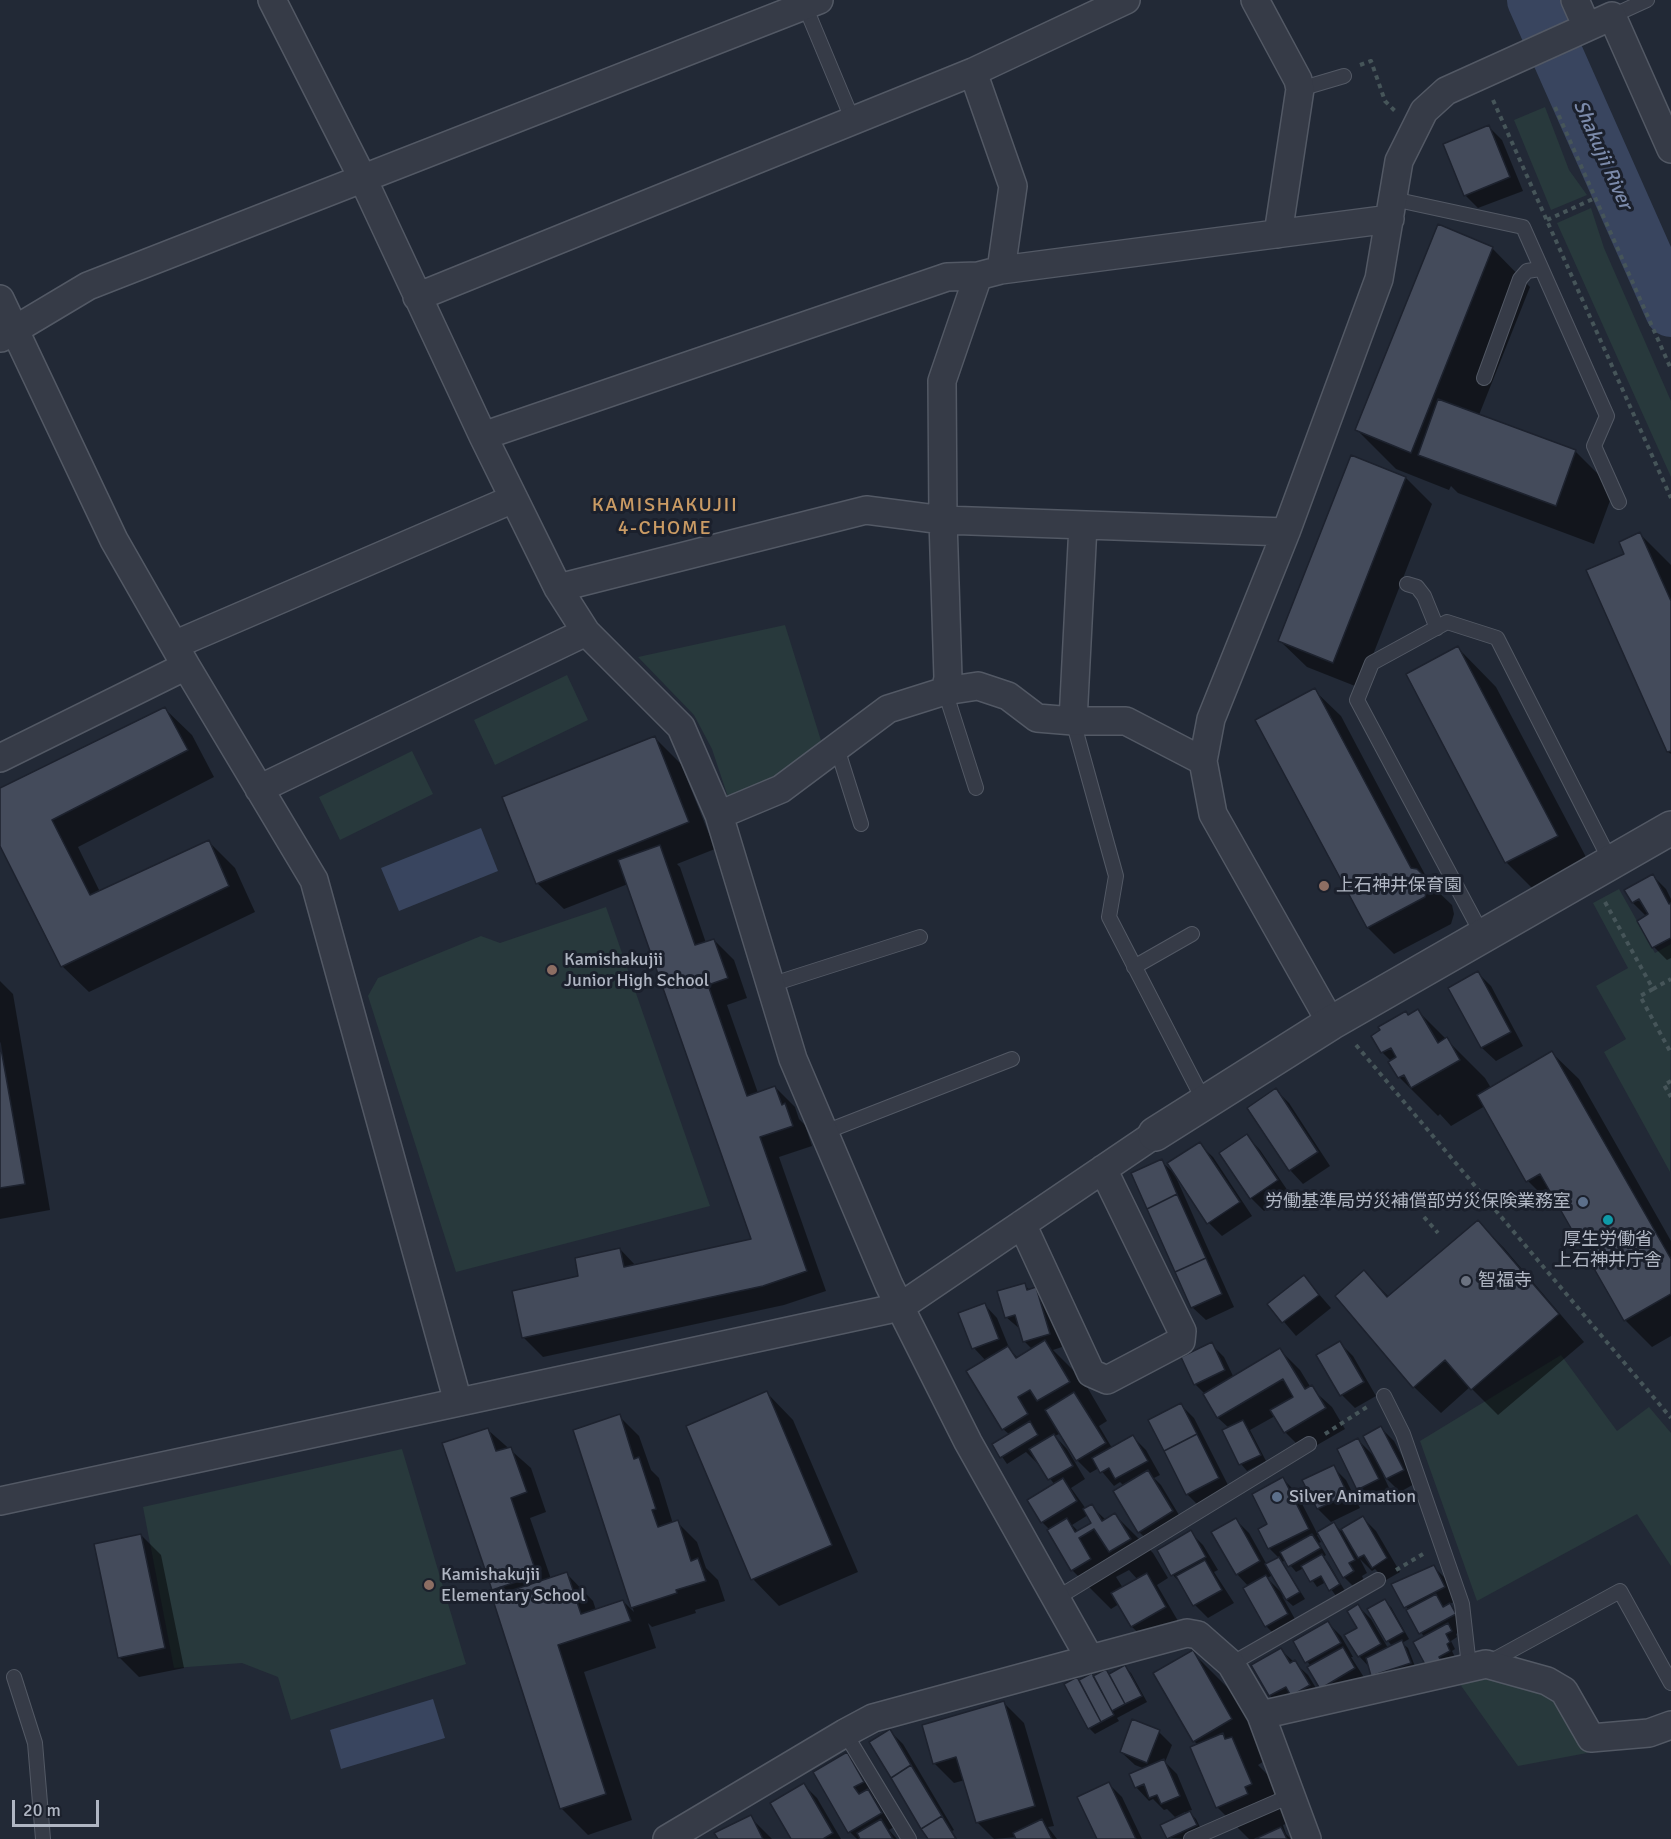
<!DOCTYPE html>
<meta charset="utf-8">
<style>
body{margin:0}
#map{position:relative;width:1671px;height:1839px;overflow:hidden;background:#222936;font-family:Signika,sans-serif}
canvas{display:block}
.scale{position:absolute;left:12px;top:1800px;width:87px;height:27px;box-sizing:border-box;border:3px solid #b0b6c3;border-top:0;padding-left:8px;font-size:18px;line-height:21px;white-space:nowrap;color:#b0b6c3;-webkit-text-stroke:4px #1b202c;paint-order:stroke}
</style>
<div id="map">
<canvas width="1671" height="1839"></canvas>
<div class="scale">20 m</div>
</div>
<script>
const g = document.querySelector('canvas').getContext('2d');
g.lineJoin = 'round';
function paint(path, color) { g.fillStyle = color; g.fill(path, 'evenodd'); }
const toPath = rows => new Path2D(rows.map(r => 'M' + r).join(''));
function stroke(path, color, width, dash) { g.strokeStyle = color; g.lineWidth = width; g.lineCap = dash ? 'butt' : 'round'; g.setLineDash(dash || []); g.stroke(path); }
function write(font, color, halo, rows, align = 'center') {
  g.font = font + ' Signika,"Noto Sans JP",sans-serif'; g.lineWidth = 6; g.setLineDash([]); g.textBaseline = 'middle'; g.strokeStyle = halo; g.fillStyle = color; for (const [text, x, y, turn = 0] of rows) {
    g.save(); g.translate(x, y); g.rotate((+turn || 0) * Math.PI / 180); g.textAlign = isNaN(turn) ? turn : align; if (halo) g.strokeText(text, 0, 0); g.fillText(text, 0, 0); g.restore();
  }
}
paint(toPath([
 [1545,107,1569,170,1587,195,1551,210,1514,120],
 [1591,208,1604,248,1671,401,1671,477,1557,223],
 [785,625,823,747,756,789,729,800,712,749,694,715,638,657],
 [567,675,588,720,495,765,474,720],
 [412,751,433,794,340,840,319,797],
 [1619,889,1655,953,1671,944,1670,1172,1604,1052,1626,1039,1596,986,1628,968,1593,903],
 [606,907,710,1206,456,1272,368,996,378,978,481,936,500,943],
 [1561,1355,1617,1431,1649,1407,1671,1433,1671,1566,1637,1514,1477,1601,1420,1441],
 [402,1449,466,1664,291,1720,278,1677,242,1663,174,1668,143,1507],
 [1471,1676,1512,1679,1562,1700,1587,1753,1518,1766,1457,1680]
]), '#28393c');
paint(toPath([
 [481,828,498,871,399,911,381,868],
 [433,1699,445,1738,341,1769,330,1730]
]), '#39455f');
paint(toPath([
 [1489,127,1502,140,1523,191,1478,208,1465,195],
 [1492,248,1530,287,1479,415,1575,451,1614,490,1594,544,1458,493,1451,486,1449,490,1396,469,1357,430],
 [1406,478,1432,504,1360,688,1307,667,1280,641],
 [1640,534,1671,565,1671,754,1668,752,1626,554],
 [1458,648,1496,687,1595,874,1545,901,1506,862,1408,675],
 [1314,690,1341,716,1430,884,1452,905,1454,914,1451,924,1394,954,1368,928,1257,720],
 [165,709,192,735,214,777,78,847,100,892,209,842,235,868,255,912,89,992,62,966,0,843,0,790],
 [655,738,681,764,715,849,677,864,680,867,706,943,714,940,734,960,747,998,727,1005,758,1093,775,1087,795,1107,799,1119,805,1125,812,1146,779,1157,826,1291,784,1305,543,1357,523,1337,580,1277,620,1249,636,1266,753,1240,628,884,564,909,537,883],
 [1653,876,1666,889,1671,899,1671,958,1667,960,1654,947,1647,917,1633,903,1626,891],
 [1478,973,1491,986,1523,1046,1496,1061,1482,1048,1450,989],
 [0,981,13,994,50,1210,0,1219],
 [1418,1011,1485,1078,1491,1088,1552,1053,1579,1079,1671,1241,1671,1336,1652,1347,1625,1320,1559,1204,1554,1207,1528,1181,1485,1106,1451,1126,1440,1114,1438,1116,1399,1077,1391,1061,1382,1052,1373,1036],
 [1276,1090,1289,1103,1330,1166,1303,1184,1290,1170,1249,1108],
 [1247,1136,1260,1150,1290,1194,1264,1211,1251,1198],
 [1199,1144,1213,1157,1252,1216,1222,1236,1209,1223,1177,1175,1175,1175,1234,1307,1206,1320,1192,1307,1161,1161,1175,1174],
 [1478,1222,1504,1248,1584,1342,1498,1415,1470,1387,1441,1413,1414,1387,1364,1272,1389,1297],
 [1304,1277,1331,1308,1296,1336,1269,1304],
 [1024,1285,1030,1290,1035,1289,1048,1302,1062,1347,1053,1350,1083,1380,1107,1421,1099,1426,1112,1448,1133,1437,1146,1450,1160,1475,1154,1478,1161,1485,1185,1525,1153,1545,1139,1532,1124,1486,1120,1482,1114,1486,1099,1468,1090,1473,1077,1460,1061,1433,1055,1436,1067,1449,1085,1479,1071,1488,1086,1509,1091,1506,1106,1520,1115,1515,1153,1553,1168,1578,1157,1585,1178,1621,1146,1640,1132,1627,1119,1604,1111,1609,1072,1570,1050,1530,1042,1522,1055,1485,1042,1468,1026,1452,1007,1464,994,1445,1010,1435,1003,1429,986,1361,974,1348,960,1314,984,1304,997,1318,1010,1350,1018,1358,1032,1349,1024,1341,1021,1330,1006,1317],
 [1088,1515,1093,1523,1079,1532,1072,1525],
 [1129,1570,1138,1580,1123,1588,1116,1577],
 [1340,1343,1353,1356,1376,1396,1355,1408,1342,1395,1318,1356],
 [1211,1344,1224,1357,1234,1378,1280,1350,1300,1370,1311,1388,1332,1407,1345,1429,1305,1452,1285,1432,1275,1416,1250,1430,1266,1461,1247,1471,1241,1464,1224,1431,1229,1428,1218,1418,1206,1395,1195,1384],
 [767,1393,793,1420,858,1572,779,1606,753,1579],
 [1181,1405,1194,1418,1231,1491,1200,1507,1187,1494],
 [619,1416,639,1436,651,1470,659,1478,673,1524,677,1522,697,1542,706,1568,718,1580,725,1601,695,1610,696,1613,652,1627,648,1623,656,1648,584,1672,632,1820,588,1835,561,1808,500,1596,493,1589,488,1430,531,1468,546,1512,530,1518,551,1579,567,1574,593,1601,596,1610,623,1601,634,1612,575,1431],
 [1381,1428,1394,1441,1416,1483,1400,1492,1383,1475,1391,1492,1372,1502,1359,1489,1358,1440,1374,1456],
 [1333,1467,1346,1480,1360,1508,1331,1522,1318,1509],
 [1283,1479,1296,1492,1317,1533,1334,1524,1341,1531,1363,1518,1376,1531,1400,1572,1386,1580,1375,1569,1372,1571,1360,1559,1367,1573,1362,1576,1366,1585,1357,1590,1344,1577,1320,1534,1317,1535,1321,1542,1319,1543,1326,1555,1323,1557,1328,1562,1345,1591,1336,1596,1326,1582,1317,1587,1304,1568,1296,1572,1286,1560,1282,1562,1305,1599,1293,1606,1282,1596,1300,1628,1280,1640,1266,1626,1245,1589,1249,1587,1237,1574,1236,1520,1249,1533,1267,1565,1279,1558,1269,1548,1269,1525],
 [1273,1575,1283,1594,1267,1578],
 [1190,1532,1203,1545,1218,1570,1214,1572,1234,1603,1208,1618,1195,1605,1184,1587,1173,1575,1159,1550],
 [141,1535,161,1555,184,1668,139,1677,119,1657],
 [1434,1567,1447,1580,1457,1600,1450,1604,1463,1618,1468,1627,1456,1634,1457,1637,1451,1641,1455,1649,1452,1651,1455,1657,1434,1673,1424,1637,1394,1585],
 [1384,1601,1391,1607,1409,1639,1402,1643,1408,1648,1416,1669,1379,1681,1373,1675,1370,1668,1359,1656,1346,1635,1359,1628,1358,1606,1371,1619,1388,1648,1392,1646,1388,1641,1369,1610],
 [1328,1623,1341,1636,1353,1657,1351,1657,1367,1682,1321,1688,1311,1667,1295,1642],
 [1281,1650,1308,1675,1322,1698,1283,1709,1270,1696,1253,1666],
 [1192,1652,1231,1691,1269,1758,1258,1765,1270,1777,1289,1823,1283,1825,1286,1834,1291,1839,1249,1839,1217,1807,1198,1745,1194,1741],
 [1125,1667,1131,1673,1147,1702,1117,1718,1119,1721,1095,1734,1089,1728,1077,1679,1080,1682,1106,1671,1110,1675],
 [1004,1703,1024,1723,1054,1826,1048,1827,1057,1839,1018,1839,1017,1837,994,1839,977,1822,965,1780,954,1783,934,1763],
 [890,1731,903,1744,954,1830,952,1831,957,1839,929,1839],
 [1159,1732,1172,1745,1165,1762,1177,1774,1192,1810,1188,1811,1196,1819,1202,1831,1185,1839,1168,1838,1187,1815,1185,1812,1175,1817,1167,1809,1164,1810,1153,1799,1149,1801,1136,1787,1145,1769,1135,1765,1121,1752],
 [847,1754,860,1768,876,1795,874,1797,881,1804,894,1827,889,1830,897,1839,857,1839,850,1832],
 [1109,1784,1122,1797,1142,1839,1099,1839],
 [804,1785,817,1798,841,1839,792,1839],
 [750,1817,772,1839,719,1839]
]), '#0007');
stroke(toPath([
 [1533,0,1671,311]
]), '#39455f', 52);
const building = toPath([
 [1489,125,1510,177,1464,196,1443,144,1489,125],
 [1438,224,1493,247,1411,453,1355,430,1438,224],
 [1438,399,1576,450,1556,506,1418,455,1438,399],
 [1351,455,1406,477,1333,663,1278,641,1351,455],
 [1640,532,1671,601,1671,751,1667,752,1586,570,1624,554,1619,542,1640,532],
 [1458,646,1558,836,1505,863,1406,674,1458,646],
 [1315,688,1411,868,1417,869,1425,877,1428,887,1425,897,1367,928,1255,720,1315,688],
 [165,707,188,750,52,820,90,895,209,840,229,886,61,967,0,846,0,788,165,707],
 [655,736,689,822,536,884,502,797,655,736],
 [660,845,695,945,714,939,728,978,708,985,747,1096,775,1086,782,1105,785,1103,793,1126,760,1137,807,1271,763,1286,522,1338,512,1291,578,1276,575,1258,620,1248,624,1267,751,1239,618,860,660,845],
 [1653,874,1669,904,1671,903,1671,938,1652,948,1637,921,1648,914,1639,899,1632,903,1624,890,1653,874],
 [1478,971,1511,1032,1481,1048,1448,988,1478,971],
 [1418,1009,1438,1043,1447,1037,1460,1060,1411,1088,1404,1075,1398,1078,1388,1062,1396,1057,1391,1048,1381,1053,1371,1036,1380,1030,1378,1027,1406,1011,1408,1015,1418,1009],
 [0,1043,25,1184,0,1188,0,1043],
 [1552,1051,1671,1259,1671,1294,1624,1321,1540,1174,1526,1182,1477,1095,1552,1051],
 [1276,1088,1318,1152,1289,1171,1247,1108,1276,1088],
 [1247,1134,1278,1180,1250,1199,1219,1153,1247,1134],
 [1200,1142,1240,1202,1207,1224,1167,1163,1200,1142],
 [1162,1159,1177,1194,1147,1209,1131,1173,1162,1159],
 [1177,1194,1206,1258,1175,1272,1147,1209,1177,1194],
 [1478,1220,1559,1314,1471,1390,1445,1360,1413,1388,1335,1296,1364,1270,1387,1297,1478,1220],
 [1206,1258,1222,1294,1191,1308,1175,1272,1206,1258],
 [1304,1275,1319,1295,1282,1323,1267,1304,1304,1275],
 [1025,1283,1027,1290,1036,1287,1050,1334,1023,1342,1015,1315,1005,1318,997,1291,1025,1283],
 [985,1303,999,1339,972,1349,958,1313,985,1303],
 [1045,1340,1070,1382,1037,1401,1030,1390,1018,1397,1028,1414,1002,1430,966,1371,1008,1346,1016,1358,1045,1340],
 [1340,1341,1364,1382,1340,1396,1316,1355,1340,1341],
 [1212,1342,1225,1370,1194,1385,1181,1357,1212,1342],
 [1280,1348,1305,1389,1312,1385,1326,1408,1284,1433,1270,1410,1293,1397,1283,1379,1217,1418,1203,1394,1280,1348],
 [767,1391,832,1545,751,1580,686,1426,767,1391],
 [1074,1392,1106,1443,1076,1461,1045,1410,1074,1392],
 [1181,1403,1197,1434,1164,1451,1148,1420,1181,1403],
 [620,1414,634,1459,639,1457,656,1509,652,1510,658,1527,678,1520,691,1561,698,1558,706,1581,676,1590,677,1593,631,1608,573,1430,620,1414],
 [1243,1420,1261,1455,1239,1465,1222,1430,1243,1420],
 [1030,1421,1038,1435,1000,1458,992,1444,1030,1421],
 [1381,1426,1404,1470,1386,1479,1363,1436,1381,1426],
 [488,1428,496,1451,511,1447,527,1492,511,1498,537,1575,492,1590,442,1443,488,1428],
 [1054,1434,1073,1466,1048,1480,1029,1449,1054,1434],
 [1197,1434,1219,1478,1186,1495,1164,1451,1197,1434],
 [1133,1435,1148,1461,1115,1479,1109,1468,1100,1473,1092,1458,1133,1435],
 [1358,1438,1379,1479,1357,1490,1337,1449,1358,1438],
 [1334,1465,1348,1495,1317,1509,1302,1480,1334,1465],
 [1148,1470,1173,1511,1138,1533,1113,1491,1148,1470],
 [1283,1477,1309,1529,1268,1549,1258,1529,1267,1524,1252,1494,1283,1477],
 [1063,1478,1077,1501,1041,1523,1027,1500,1063,1478],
 [1092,1504,1102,1521,1115,1513,1131,1539,1109,1552,1094,1529,1079,1538,1091,1559,1071,1571,1047,1530,1067,1518,1075,1532,1091,1523,1083,1509,1092,1504],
 [1363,1516,1387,1558,1372,1568,1364,1555,1358,1558,1341,1529,1363,1516],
 [1236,1518,1260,1561,1236,1575,1211,1532,1236,1518],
 [1334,1522,1355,1560,1349,1563,1354,1571,1343,1578,1317,1532,1334,1522],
 [1191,1530,1206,1557,1171,1576,1157,1550,1191,1530],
 [141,1534,165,1648,118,1658,94,1544,141,1534],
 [1312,1534,1321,1548,1288,1567,1280,1552,1312,1534],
 [1322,1554,1340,1584,1329,1591,1321,1576,1310,1582,1301,1566,1322,1554],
 [1279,1557,1300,1592,1286,1600,1265,1564,1279,1557],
 [1205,1560,1222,1590,1193,1606,1176,1576,1205,1560],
 [1434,1565,1445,1587,1404,1608,1391,1584,1434,1565],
 [567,1572,581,1614,623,1600,631,1621,558,1645,606,1794,560,1809,492,1597,567,1572],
 [1147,1573,1166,1607,1131,1627,1111,1593,1147,1573],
 [1266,1575,1288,1614,1265,1627,1243,1588,1266,1575],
 [1436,1594,1443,1607,1450,1603,1456,1614,1419,1634,1406,1610,1436,1594],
 [1385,1599,1404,1632,1386,1642,1367,1609,1385,1599],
 [1358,1604,1381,1644,1358,1657,1344,1635,1357,1628,1347,1611,1358,1604],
 [1328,1621,1341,1643,1305,1663,1293,1641,1328,1621],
 [1448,1623,1452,1631,1446,1634,1450,1642,1447,1644,1450,1651,1439,1657,1441,1660,1427,1668,1413,1642,1448,1623],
 [1402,1640,1411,1663,1371,1676,1366,1658,1402,1640],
 [1343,1647,1355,1668,1320,1689,1307,1667,1343,1647],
 [1281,1648,1290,1663,1295,1660,1310,1685,1291,1696,1286,1687,1269,1696,1251,1665,1281,1648],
 [1193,1650,1232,1719,1193,1742,1153,1673,1193,1650],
 [1125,1665,1142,1696,1125,1704,1109,1674,1125,1665],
 [1106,1669,1125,1704,1112,1711,1093,1676,1106,1669],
 [1092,1673,1114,1715,1101,1722,1079,1680,1092,1673],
 [1077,1677,1101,1722,1088,1729,1064,1684,1077,1677],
 [1004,1701,1035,1806,976,1823,956,1757,933,1764,922,1725,1004,1701],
 [1132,1719,1160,1730,1147,1763,1120,1752,1132,1719],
 [890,1729,911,1765,891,1778,869,1742,890,1729],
 [1223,1733,1225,1739,1232,1737,1252,1784,1245,1787,1248,1794,1216,1808,1190,1747,1223,1733],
 [847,1752,864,1782,854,1787,859,1794,868,1789,882,1813,848,1833,813,1772,847,1752],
 [1164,1759,1180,1796,1161,1804,1157,1795,1149,1798,1144,1784,1135,1788,1129,1774,1164,1759],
 [911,1765,942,1816,921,1829,891,1778,911,1765],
 [1109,1782,1136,1839,1097,1839,1077,1797,1109,1782],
 [804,1783,833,1833,823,1839,791,1839,770,1803,804,1783],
 [1190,1811,1197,1825,1167,1839,1160,1825,1190,1811],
 [751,1815,763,1839,718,1839,714,1833,751,1815],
 [942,1816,956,1839,928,1839,921,1829,942,1816],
 [881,1819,893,1839,860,1839,857,1833,881,1819],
 [1042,1819,1052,1839,1016,1839,1013,1833,1042,1819],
 [1281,1827,1287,1839,1255,1839,1281,1827]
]);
paint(building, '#444b5b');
stroke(building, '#1d222e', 1.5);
const service = toPath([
 [805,6,853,121],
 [1612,16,1647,0],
 [1300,89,1344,76],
 [1393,199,1523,227,1607,416,1594,446,1619,502],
 [1484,378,1520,279,1527,271,1540,269],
 [1407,584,1417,587,1424,596,1437,628],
 [945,691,976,788],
 [1073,721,1116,876,1109,917,1205,1103],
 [837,748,861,824],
 [1483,936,1357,700,1372,663,1447,622,1497,638,1611,862],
 [1134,967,1192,934],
 [770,985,920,937],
 [825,1132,1012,1059],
 [1384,1396,1403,1434,1462,1604,1469,1666],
 [1057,1598,1309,1444],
 [1488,1663,1620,1591,1671,1683],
 [1231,1664,1378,1580],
 [14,1677,35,1743,43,1839],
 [845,1733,909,1839],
 [1191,1839,1290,1796]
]);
const minor = toPath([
 [272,0,363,179,483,436,558,588,586,632,681,727,719,815,793,1059,889,1285,968,1442,1090,1659,873,1718,845,1733,667,1839],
 [1255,0,1298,80,1300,89,1278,234],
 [1575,0,1587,27],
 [973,72,1013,186,1001,270],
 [417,297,973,72,1126,0],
 [0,299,114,540,186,666,314,880,458,1402],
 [1,338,88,286,819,0],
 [483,436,947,277,978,276,1001,270,1390,219],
 [558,588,866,510,943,520,1286,532],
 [174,645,513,499],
 [945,691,948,678,943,520,942,381,978,276],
 [1073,721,1083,525],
 [0,758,186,666],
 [259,789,586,632],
 [719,815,781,789,888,709,945,691,978,686,1008,696,1037,718,1073,721,1126,721,1203,761],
 [1331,1023,1213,814,1203,761,1211,719,1286,532,1379,279,1399,161,1424,111,1446,91,1612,16,1671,149],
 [1022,1224,1091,1373,1107,1380,1181,1341,1182,1331,1103,1169],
 [0,1501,900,1307,1155,1134],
 [1090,1659,1187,1633,1198,1635,1231,1664,1261,1715,1307,1839],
 [1261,1715,1486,1664,1547,1681,1564,1691,1591,1738,1649,1733,1671,1725]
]);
const tertiary = toPath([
 [1155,1134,1331,1023,1671,828]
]);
stroke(service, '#535965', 16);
stroke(minor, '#535965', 30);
stroke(tertiary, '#535965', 36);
stroke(toPath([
 [1360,65,1371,61,1385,101,1395,111],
 [1493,100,1671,498],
 [1555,107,1671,369],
 [1547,220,1595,198],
 [1605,902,1653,989,1671,979],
 [1653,989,1640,996,1671,1053],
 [1356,1045,1671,1418],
 [1671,1081,1664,1085,1671,1097],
 [1424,1217,1438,1233],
 [1325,1434,1367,1407],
 [1396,1570,1423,1554]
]), '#465559', 4, [4.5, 4.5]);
stroke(service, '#363b47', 14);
stroke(minor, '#363b47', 27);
stroke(tertiary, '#363b47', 33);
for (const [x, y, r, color] of [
 [1324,886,6,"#8d6e63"],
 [552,970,6,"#8d6e63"],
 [1583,1202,6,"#5c6f8a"],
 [1608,1220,6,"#0f9aa8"],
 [1466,1281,6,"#6b7280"],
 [1277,1497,6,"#5c6f8a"],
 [429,1585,6,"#8d6e63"]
]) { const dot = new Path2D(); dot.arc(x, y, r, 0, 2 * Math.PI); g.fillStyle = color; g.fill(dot); stroke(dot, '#1b202c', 2); }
write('18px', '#b0b6c3', '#1b202c', [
 ["上石神井保育園",1336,886],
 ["Kamishakujii",564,960],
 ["Junior High School",564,981],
 ["労働基準局労災補償部労災保険業務室",1571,1202,"right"],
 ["厚生労働省",1608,1240,"center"],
 ["上石神井庁舎",1608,1261,"center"],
 ["智福寺",1478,1281],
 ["Silver Animation",1289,1497],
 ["Kamishakujii",441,1575],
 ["Elementary School",441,1596]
], 'left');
write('italic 20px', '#7b8aaa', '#1b202c', [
 ["Shakujii River",1602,155,66]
]);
g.letterSpacing = '1.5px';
write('20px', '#ca9b64', '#1b202c', [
 ["KAMISHAKUJII",665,506],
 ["4-CHOME",665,529]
]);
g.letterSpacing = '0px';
</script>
